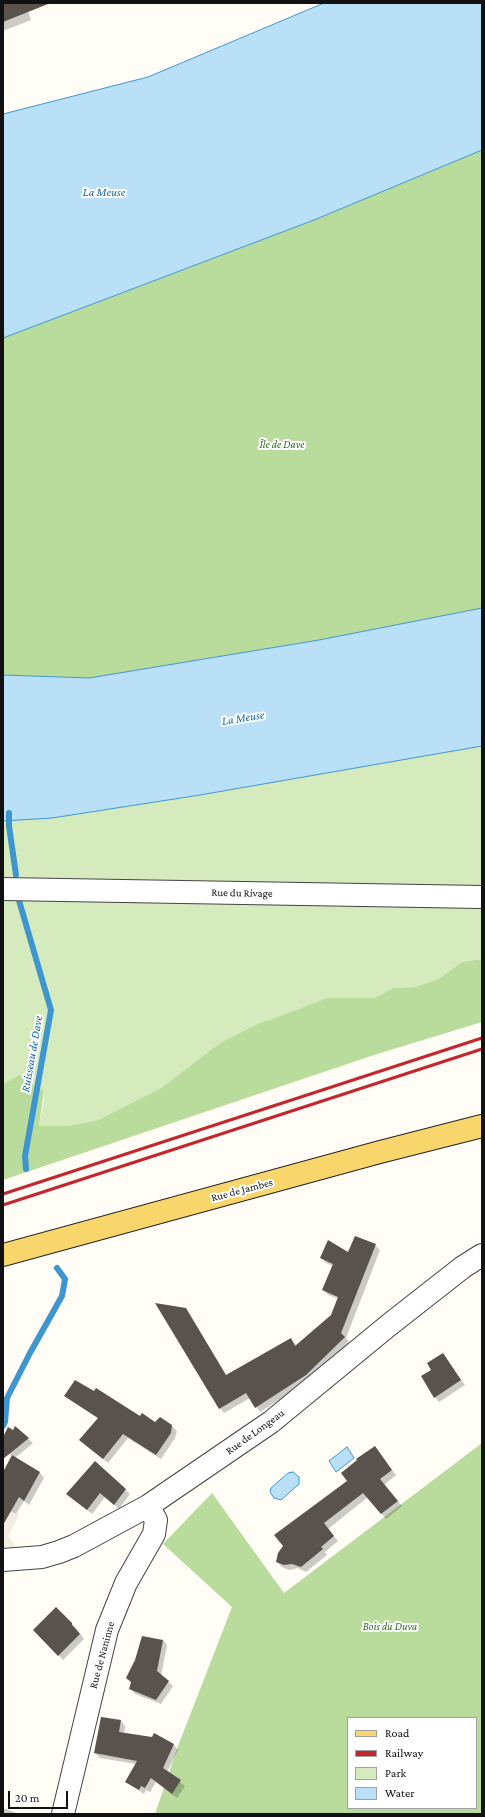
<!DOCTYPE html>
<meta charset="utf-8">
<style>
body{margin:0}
#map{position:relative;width:485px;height:1817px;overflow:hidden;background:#fffdf5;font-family:"Crimson Pro",serif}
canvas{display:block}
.frame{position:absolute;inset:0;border:4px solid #111;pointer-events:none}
.legend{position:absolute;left:347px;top:1717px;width:130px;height:92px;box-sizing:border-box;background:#fff;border:1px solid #a0a0a0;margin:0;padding:5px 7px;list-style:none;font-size:12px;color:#111}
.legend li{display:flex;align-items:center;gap:8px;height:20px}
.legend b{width:20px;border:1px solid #a0a0a0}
.scale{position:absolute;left:8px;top:1791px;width:60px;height:18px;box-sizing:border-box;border:2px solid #111;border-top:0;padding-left:5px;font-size:12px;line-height:14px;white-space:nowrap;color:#111;-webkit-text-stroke:3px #fff;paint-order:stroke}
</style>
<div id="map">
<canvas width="485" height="1817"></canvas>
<div class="frame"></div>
<ul class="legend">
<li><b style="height:5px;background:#f9d66b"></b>Road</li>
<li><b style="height:5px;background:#c4262e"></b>Railway</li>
<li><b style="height:11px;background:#d5ebbd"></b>Park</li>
<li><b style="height:11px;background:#b9e0f7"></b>Water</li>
</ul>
<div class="scale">20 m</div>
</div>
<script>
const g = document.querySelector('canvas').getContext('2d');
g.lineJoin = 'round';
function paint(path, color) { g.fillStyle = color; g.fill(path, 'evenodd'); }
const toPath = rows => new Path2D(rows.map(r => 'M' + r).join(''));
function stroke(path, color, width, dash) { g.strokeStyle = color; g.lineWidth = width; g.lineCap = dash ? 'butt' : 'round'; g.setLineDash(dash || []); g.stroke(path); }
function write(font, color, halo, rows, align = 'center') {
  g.font = font + ' "Crimson Pro",serif'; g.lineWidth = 4; g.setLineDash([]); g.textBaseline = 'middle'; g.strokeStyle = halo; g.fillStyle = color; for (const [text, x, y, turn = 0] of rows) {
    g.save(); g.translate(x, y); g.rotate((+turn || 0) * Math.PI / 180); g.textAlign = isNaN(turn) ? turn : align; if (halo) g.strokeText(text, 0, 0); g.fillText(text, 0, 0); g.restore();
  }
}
paint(toPath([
 [482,746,482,889,3,880,3,821,52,818,200,795],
 [3,898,482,905,482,959,462,962,438,979,415,987,393,988,375,998,327,998,272,1019,220,1043,161,1088,98,1120,68,1126,39,1126,44,1099,44,1091,5,1083,3,1087]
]), '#d5ebbd');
paint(toPath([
 [482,150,482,608,319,640,89,678,3,675,3,338,314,220],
 [482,959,482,1022,374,1055,3,1180,3,1087,5,1083,20,1075,44,1091,39,1126,68,1126,98,1120,161,1088,220,1043,256,1025,327,998,375,998,393,988,415,987,438,979,462,962],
 [482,1443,482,1814,155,1814,178,1746,232,1607,163,1544,212,1493,284,1593],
 [348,1718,476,1718,476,1808,348,1808]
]), '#b9dc9c');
paint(toPath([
 [3,1505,19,1515,8,1536,19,1551,3,1551]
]), '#f1ede2');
const water = toPath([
 [324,3,482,3,482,150,314,220,3,338,3,114,148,77,324,3],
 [482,608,482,746,200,795,52,818,3,821,3,675,89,678,319,640,482,608],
 [347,1447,354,1458,336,1472,329,1461,347,1447],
 [293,1472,299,1477,299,1484,281,1500,274,1498,270,1492,271,1488,288,1473,293,1472]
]);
paint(water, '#b9e0f7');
stroke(water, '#3f96cf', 1);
paint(toPath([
 [3,3,25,3,31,20,3,31],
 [375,1245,380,1250,346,1338,349,1342,311,1380,260,1412,250,1398,224,1413,220,1408,185,1308,228,1380,291,1339,297,1346,332,1316,339,1299,328,1295,323,1290,333,1266,326,1263,321,1258,348,1254],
 [443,1354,465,1385,439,1402,435,1397,432,1371],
 [94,1392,141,1418,155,1424,172,1426,177,1431,175,1438,161,1459,128,1438,108,1463,85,1445,99,1419,66,1396],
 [16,1428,33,1443,15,1458,40,1473,44,1478,29,1505,24,1501,16,1514,3,1506,3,1474,13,1456,3,1452,3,1439],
 [375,1447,396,1475,384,1485,402,1506,386,1519,368,1497,328,1529,338,1541,325,1552,327,1555,306,1572,298,1568,289,1570,282,1567,277,1562,349,1482],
 [95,1463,130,1494,119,1509,105,1497,92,1514,72,1498],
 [56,1608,77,1629,84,1639,63,1660,35,1630],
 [163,1640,167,1645,161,1676,173,1686,161,1704,135,1694,131,1689],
 [121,1721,125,1726,124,1734,153,1738,154,1734,174,1745,178,1750,167,1772,185,1786,177,1798,156,1782,150,1792,146,1790,144,1794,126,1782,136,1764,100,1758,95,1753],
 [3,1808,19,1814,3,1814]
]), '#0003');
stroke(toPath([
 [9,813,9,826,16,875],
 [18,897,51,1010,25,1156,26,1169],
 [3,1426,5,1422,7,1398,30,1353,62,1296,65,1279,57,1268]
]), '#3f96cf', 6);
paint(toPath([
 [3,3,48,3,48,4,3,22],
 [355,1236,376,1244,341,1333,345,1337,306,1375,255,1408,246,1393,219,1409,155,1303,186,1308,226,1375,291,1338,295,1346,331,1315,338,1297,322,1290,333,1264,320,1258,328,1240,348,1252],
 [443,1353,461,1380,434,1398,421,1376,431,1370,427,1363],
 [75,1380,94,1391,96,1388,140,1416,142,1413,155,1422,160,1417,172,1425,171,1433,156,1455,123,1434,103,1459,79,1440,98,1418,64,1396],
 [15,1426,29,1438,3,1459,3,1437,8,1427,13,1430],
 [375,1446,392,1470,380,1479,398,1501,381,1514,363,1493,324,1523,334,1536,321,1547,323,1549,301,1567,292,1564,284,1565,276,1562,278,1553,283,1546,274,1535,347,1481,341,1473,357,1460,356,1459],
 [12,1455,40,1472,24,1501,19,1497,3,1525,3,1472],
 [95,1461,126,1489,114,1505,100,1493,87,1510,66,1494],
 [56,1607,72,1623,72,1625,80,1634,58,1656,33,1630],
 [142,1636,163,1640,157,1671,169,1681,156,1700,129,1689,131,1682,126,1678,135,1660],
 [101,1717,121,1720,119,1732,152,1737,154,1733,174,1744,163,1768,181,1780,172,1794,151,1778,145,1788,141,1786,139,1790,125,1782,137,1761,94,1753]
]), '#5a524d');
const minor = toPath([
 [3,889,482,897],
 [3,1560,42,1557,59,1552,74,1546,148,1506,271,1422,389,1325,463,1267,482,1255],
 [63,1814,107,1630,126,1583,154,1534,156,1520,148,1506]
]);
const major = toPath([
 [3,1255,380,1152,482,1126]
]);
stroke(minor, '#444', 24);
stroke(major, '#222', 24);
stroke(minor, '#fff', 22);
stroke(major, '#f9d66b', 22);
stroke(toPath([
 [3,1194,482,1038],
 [3,1205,482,1049]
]), '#c4262e', 3);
write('italic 11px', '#2f6b1f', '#fff', [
 ["Île de Dave",282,445],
 ["Bois du Duva",390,1627]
]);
write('11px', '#111', '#fff', [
 ["Rue du Rivage",242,893,1],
 ["Rue de Jambes",242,1190,-15],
 ["Rue de Longeau",255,1432,-36],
 ["Rue de Naninne",102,1655,-75]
]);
write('italic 12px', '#1768a6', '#fff', [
 ["La Meuse",104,192],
 ["La Meuse",243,718,-9],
 ["Ruisseau de Dave",32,1054,-80]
]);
</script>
